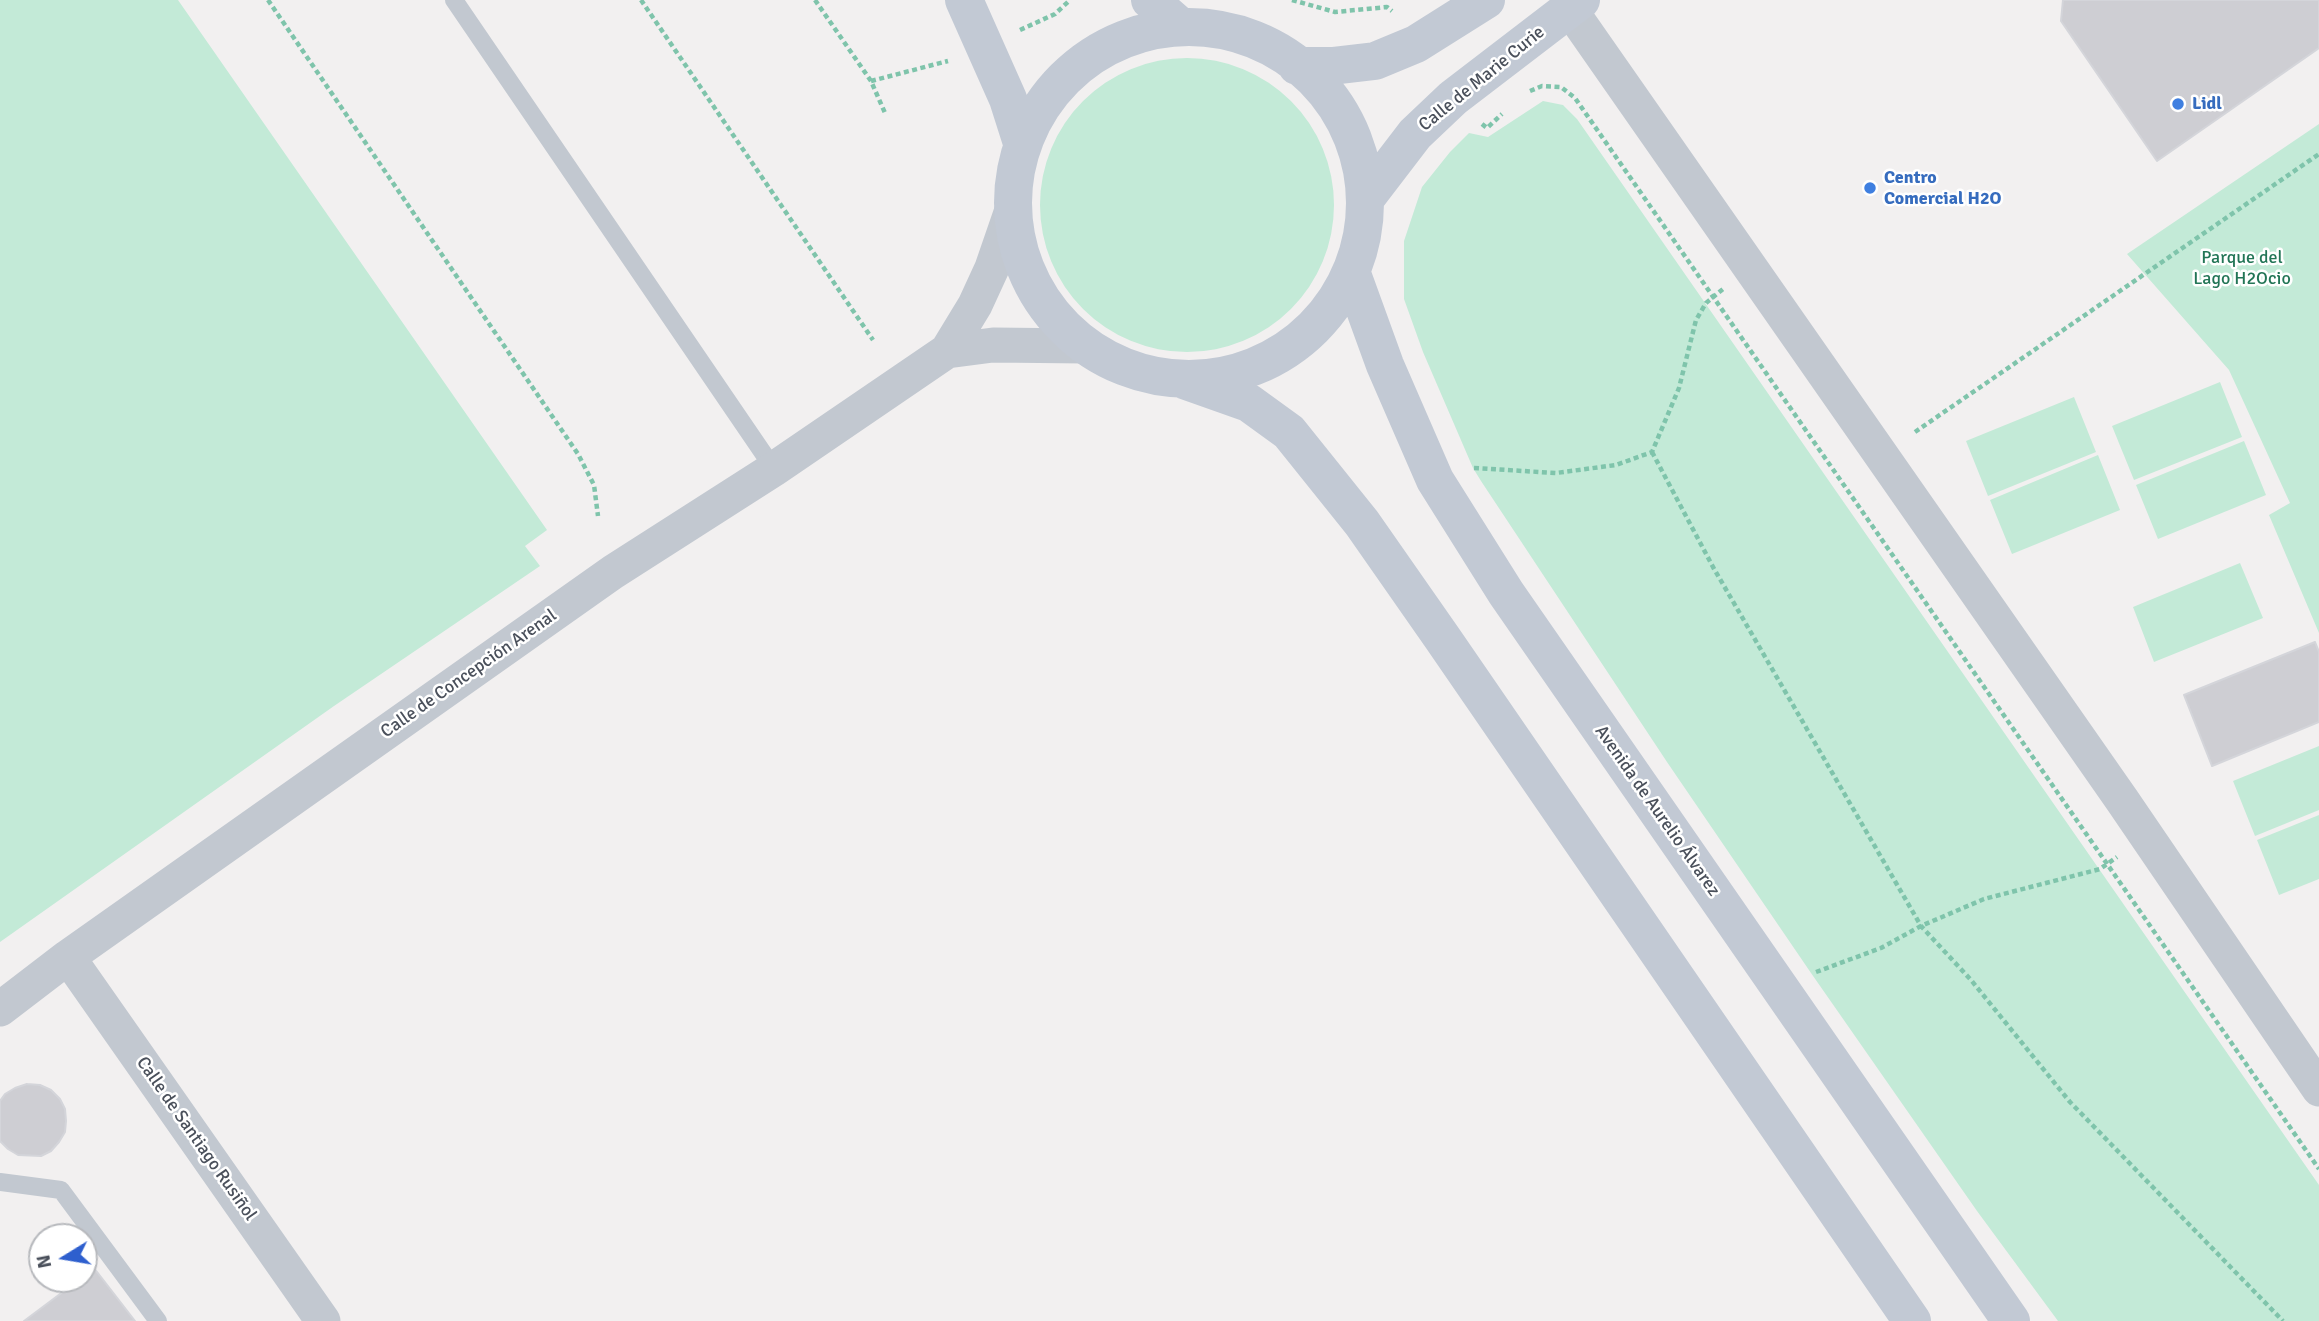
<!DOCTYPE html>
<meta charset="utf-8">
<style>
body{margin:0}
#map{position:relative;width:2319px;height:1321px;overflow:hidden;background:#f2f0f0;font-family:Signika,sans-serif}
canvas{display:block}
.north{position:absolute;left:28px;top:1223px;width:70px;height:70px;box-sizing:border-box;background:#fff;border:2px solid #b7b9bd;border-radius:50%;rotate:259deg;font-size:19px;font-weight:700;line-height:28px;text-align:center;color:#4a505b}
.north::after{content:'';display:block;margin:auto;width:24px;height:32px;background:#2e5fce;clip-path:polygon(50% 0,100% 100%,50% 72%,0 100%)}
</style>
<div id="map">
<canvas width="2319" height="1321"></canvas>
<div class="north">N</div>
</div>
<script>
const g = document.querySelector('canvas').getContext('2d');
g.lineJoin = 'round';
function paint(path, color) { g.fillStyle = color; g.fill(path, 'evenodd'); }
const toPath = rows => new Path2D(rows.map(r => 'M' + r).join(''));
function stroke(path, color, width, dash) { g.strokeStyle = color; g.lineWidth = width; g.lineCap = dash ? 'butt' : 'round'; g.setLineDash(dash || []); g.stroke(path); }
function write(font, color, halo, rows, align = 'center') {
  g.font = font + ' Signika,sans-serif'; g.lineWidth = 5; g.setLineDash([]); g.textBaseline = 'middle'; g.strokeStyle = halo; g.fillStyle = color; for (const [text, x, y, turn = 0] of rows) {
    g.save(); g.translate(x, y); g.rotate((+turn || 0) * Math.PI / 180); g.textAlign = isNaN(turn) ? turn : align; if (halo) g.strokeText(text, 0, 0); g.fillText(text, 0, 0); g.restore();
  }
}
paint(toPath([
 [0,0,178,0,547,530,525,546,540,566,334,706,0,942],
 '1040 205a147 147 0 1 1 294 0a147 147 0 1 1-294 0Z',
 [1543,101,1563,105,1577,119,2319,1185,2319,1321,2058,1321,1977,1211,1811,973,1667,762,1481,481,1473,468,1423,352,1404,299,1404,241,1422,187,1450,152,1469,133,1488,137],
 [2319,124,2319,633,2269,515,2290,503,2229,370,2127,254],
 [2220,382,2242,437,2134,480,2112,426],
 [2074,397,2096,452,1988,496,1966,441],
 [2244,441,2266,495,2158,539,2136,485],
 [2098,455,2120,510,2012,554,1990,500],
 [2240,563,2263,618,2154,662,2133,607],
 [2319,746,2319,810,2255,836,2233,781],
 [2319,815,2319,879,2279,895,2257,840]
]), '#c3ead7');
const building = toPath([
 [2063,0,2319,0,2319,48,2157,161,2061,21,2063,0],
 [2315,642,2319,652,2319,722,2212,766,2184,695,2315,642],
 [27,1084,40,1085,51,1090,60,1099,65,1109,66,1121,65,1132,59,1142,51,1151,41,1156,18,1155,8,1149,0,1141,0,1101,5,1094,15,1088,27,1084],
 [94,1268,135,1321,24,1321,80,1279,84,1279,84,1276,94,1268]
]);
paint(building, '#ceced3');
stroke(building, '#d4d5da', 2);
stroke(toPath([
 [268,0,578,454,594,485,598,516],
 [641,0,873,340],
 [815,0,871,81,885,113],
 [1292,0,1335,12,1387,7,1392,11],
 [1020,30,1055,14,1070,0],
 [871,81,948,61],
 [1530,91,1542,86,1561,87,1575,98,2319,1169],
 [1482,124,1487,128,1502,114],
 [1915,432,2319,154],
 [1652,452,1713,567,1921,926,1971,980,2070,1102,2283,1321],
 [1474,468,1556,473,1616,465,1652,452,1679,388,1696,320,1706,303,1723,289],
 [1816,972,1881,948,1921,926,1984,899,2100,869,2117,857]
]), '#7fc4ab', 4.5, [5, 3.5]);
stroke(toPath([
 [454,0,774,469],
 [0,1182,61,1190,158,1321]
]), '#c2c8d0', 18);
stroke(toPath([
 [1569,8,2122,800,2319,1089],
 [947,351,993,345,1085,346],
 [68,957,323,1321],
 [0,1009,68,957,613,572,774,469,947,351,975,305,992,268,1012,210]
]), '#c2c8d0', 35);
stroke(toPath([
 [964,0,1008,99,1022,143],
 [1150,0,1180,26],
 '1013 203a176 176 0 1 1 352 0a176 176 0 1 1-352 0Z',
 [1297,66,1332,66,1375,61,1416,44,1486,0],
 [1366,198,1415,134,1453,98,1581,0],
 [1352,274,1385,365,1435,480,1506,593,2011,1321],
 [1184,380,1249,403,1289,432,1362,523,1443,639,1912,1321]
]), '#c2c9d4', 38);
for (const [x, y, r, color] of [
 [2178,104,7,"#3f7fe0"],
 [1870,188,7,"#3f7fe0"]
]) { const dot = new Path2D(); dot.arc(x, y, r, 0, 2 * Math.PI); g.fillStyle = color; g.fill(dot); stroke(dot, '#fff', 2.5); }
write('18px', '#4a505b', '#fff', [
 ["Calle de Marie Curie",1482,79,-39],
 ["Calle de Concepción Arenal",469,674,-35],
 ["Avenida de Aurelio Álvarez",1657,811,55],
 ["Calle de Santiago Rusiñol",196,1139,55]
]);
write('bold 18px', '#366cbe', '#fff', [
 ["Lidl",2192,104],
 ["Centro",1884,178],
 ["Comercial H2O",1884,199]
], 'left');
write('18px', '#227556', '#fff', [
 ["Parque del",2242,258],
 ["Lago H2Ocio",2242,279]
]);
</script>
